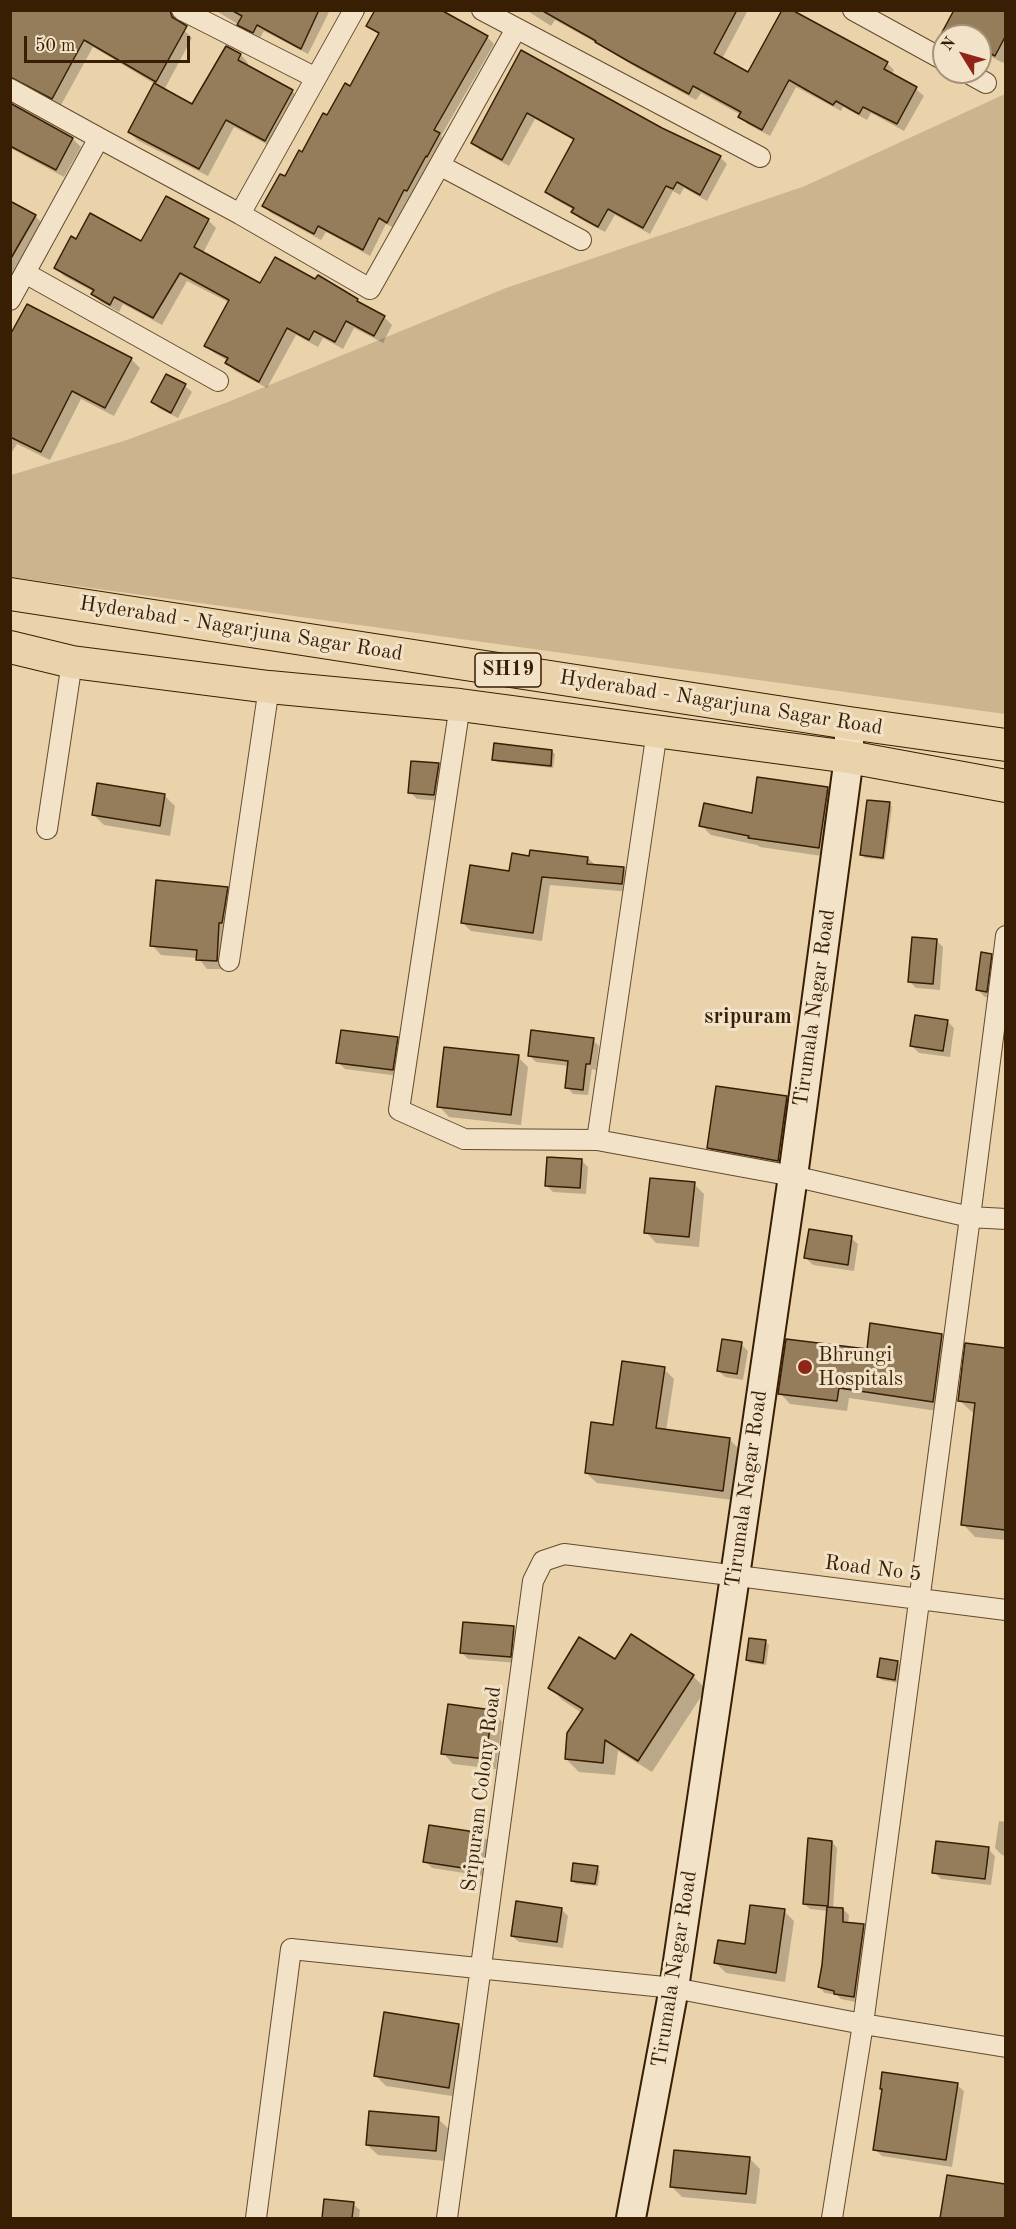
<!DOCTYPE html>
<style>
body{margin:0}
#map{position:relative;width:1016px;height:2229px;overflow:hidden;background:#ead3ab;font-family:"Old Standard TT",serif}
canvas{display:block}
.frame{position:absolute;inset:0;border:12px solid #381e03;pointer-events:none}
.north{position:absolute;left:932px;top:24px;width:60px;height:60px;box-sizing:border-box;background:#f1e2c8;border:2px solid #a79479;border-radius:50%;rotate:307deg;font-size:16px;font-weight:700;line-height:24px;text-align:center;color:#381e03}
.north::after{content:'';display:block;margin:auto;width:21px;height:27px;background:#8f2418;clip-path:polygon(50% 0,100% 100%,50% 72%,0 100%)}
.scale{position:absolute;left:24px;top:36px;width:166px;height:27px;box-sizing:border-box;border:3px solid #381e03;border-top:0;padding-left:8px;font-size:18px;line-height:21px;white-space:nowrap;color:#381e03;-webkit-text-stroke:4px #f1e2c8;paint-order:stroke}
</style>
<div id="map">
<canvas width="1016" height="2229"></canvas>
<div class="frame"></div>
<div class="north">N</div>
<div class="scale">50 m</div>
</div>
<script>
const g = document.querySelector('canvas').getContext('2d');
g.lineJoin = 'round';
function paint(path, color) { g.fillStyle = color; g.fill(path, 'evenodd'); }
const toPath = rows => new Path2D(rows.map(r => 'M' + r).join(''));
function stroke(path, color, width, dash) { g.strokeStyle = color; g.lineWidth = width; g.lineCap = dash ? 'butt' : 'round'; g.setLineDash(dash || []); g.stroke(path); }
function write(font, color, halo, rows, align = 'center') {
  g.font = font + ' "Old Standard TT",serif'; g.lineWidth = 6; g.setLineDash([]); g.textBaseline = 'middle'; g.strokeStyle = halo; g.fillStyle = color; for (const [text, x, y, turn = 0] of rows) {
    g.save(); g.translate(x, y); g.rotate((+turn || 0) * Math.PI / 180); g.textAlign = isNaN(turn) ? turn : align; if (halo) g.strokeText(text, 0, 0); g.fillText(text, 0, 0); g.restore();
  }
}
paint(toPath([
 [1005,94,1005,714,11,577,11,475,127,440,228,402,506,288,805,186]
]), '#ccb48e');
paint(toPath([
 [10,10,173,10,167,21,184,30,192,38,164,90,193,106,241,55,248,63,247,66,292,91,300,99,274,148,234,127,208,176,137,140,129,132,155,84,93,47,61,105,25,86,18,84,10,89],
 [215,10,330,10,308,54,264,31,260,38],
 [526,10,748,10,722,59,749,74,887,63,894,70,892,75,916,89,924,96,904,131,871,113,867,120,843,107,841,111,796,87,770,136,747,124,740,116,741,115,701,93,696,100,637,68,600,45,555,20,551,26],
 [956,10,1006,10,1006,59,1003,63,980,51,980,36,953,36],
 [368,26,487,37,494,44,441,136,446,141,394,228,386,224,370,256,326,232,321,240,271,213,264,206,327,117,351,88,380,35],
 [522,52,661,129,720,157,727,164,707,201,684,188,680,195,673,191,650,234,615,215,605,232,580,219,573,212,574,210,554,199,547,192,575,141,535,119,509,166,480,150,473,143],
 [10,105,73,139,81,147,64,177,10,148],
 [10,203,35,216,43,224,10,283],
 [208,220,216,228,203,253,261,285,316,281,357,300,363,305,384,317,392,325,383,343,354,328,343,349,323,338,318,347,296,335,267,388,235,371,227,363,228,361,214,353,206,345,230,303,187,281,162,325,123,304,119,312,101,302,93,294,94,292,64,276,56,268,76,241,142,243],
 [10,335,131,359,140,368,114,416,81,399,50,460,17,444,10,455],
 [167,376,185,386,192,392,178,418,160,409,153,402],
 [552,751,555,754,553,768,497,762,494,759],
 [438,764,445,771,441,801,417,799,410,792],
 [827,788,837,798,829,857,760,847,757,845,711,835,701,825,753,815],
 [165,796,175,806,170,836,104,825,94,815],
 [889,804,892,807,885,860,865,858,862,855],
 [531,857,588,858,596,866,623,868,632,877,631,892,550,885,542,941,471,931,462,922,510,873],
 [227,889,236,898,226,969,207,969,198,958,161,955,152,945],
 [936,940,943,947,940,990,916,988,909,981],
 [991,955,998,962,993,998,985,997,978,990],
 [947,1021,954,1028,950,1057,919,1053,912,1046],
 [397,1039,404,1046,399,1076,345,1069,338,1062],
 [593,1040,599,1046,596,1070,592,1069,588,1095,573,1094,567,1087,569,1066,536,1062,530,1056],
 [518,1057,528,1067,521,1125,449,1117,439,1106],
 [786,1097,797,1108,789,1171,719,1158,708,1147],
 [581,1160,588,1167,586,1194,553,1192,546,1185],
 [694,1184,704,1194,699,1247,656,1243,646,1232],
 [851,1238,858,1244,854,1271,813,1265,806,1258],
 [942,1335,952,1346,944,1412,849,1398,847,1411,790,1404,780,1393,868,1351],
 [741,1344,748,1351,743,1380,725,1377,718,1370],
 [967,1344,1006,1350,1006,1540,975,1537,963,1524,976,1413,972,1412,959,1400],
 [664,1369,674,1379,666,1431,729,1439,739,1449,733,1500,597,1483,586,1473,614,1426],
 [513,1628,520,1635,517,1663,468,1659,462,1653],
 [766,1642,769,1645,766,1665,750,1663,747,1660],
 [616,1661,693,1676,706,1689,652,1772,618,1751,615,1775,579,1772,566,1759,582,1713,562,1700,550,1687],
 [897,1662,900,1665,898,1683,882,1680,879,1677],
 [492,1711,502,1722,496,1769,453,1764,443,1753],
 [999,1821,1006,1822,1006,1856,1002,1855,995,1848],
 [481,1834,488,1841,483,1876,432,1868,425,1861],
 [832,1842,837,1848,833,1909,843,1909,849,1915,848,1924,863,1926,869,1932,860,2003,841,1999,837,1995,825,1993,819,1987,823,1965,828,1911,810,1909,804,1904],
 [988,1849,995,1856,991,1885,941,1879,934,1872],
 [597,1868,600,1871,598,1886,576,1884,573,1881],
 [561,1909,568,1916,563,1948,519,1942,512,1936],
 [784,1911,794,1921,785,1982,726,1973,716,1963,746,1946],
 [459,2025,469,2036,459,2097,386,2086,375,2075],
 [957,2085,964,2091,952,2167,882,2156,875,2149,884,2091,881,2088],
 [438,2119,449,2129,446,2161,378,2155,367,2145],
 [750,2159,760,2169,756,2204,682,2197,672,2187],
 [948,2177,1006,2185,1006,2218,942,2218],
 [325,2200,353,2204,360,2210,359,2218,323,2218]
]), '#0003');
const building = toPath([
 [10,10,170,10,172,17,187,26,156,82,84,40,52,99,10,77,10,10],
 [231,10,319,10,301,49,257,25,253,33,237,25,242,16,231,10],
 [375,10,441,10,488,36,434,130,440,133,427,157,426,156,407,191,404,190,387,223,379,218,363,250,318,226,314,234,262,206,280,174,285,176,299,150,302,152,323,113,327,115,345,83,350,86,379,33,366,26,375,10],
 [541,10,737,10,714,53,748,72,782,10,792,10,888,62,884,69,917,87,897,124,863,107,859,114,836,101,833,105,789,80,762,130,738,117,741,112,693,86,689,94,628,61,595,42,596,41,541,10],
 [954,10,1005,10,1005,37,995,56,980,48,980,36,940,36,954,10],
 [226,46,241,54,238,60,293,90,265,141,226,120,199,169,128,132,154,83,192,104,226,46],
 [521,50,662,128,721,156,700,195,677,182,673,189,666,186,643,228,608,209,598,227,571,212,574,208,545,192,574,139,527,113,502,160,471,143,521,50],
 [10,103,73,138,56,170,10,146,10,103],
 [166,196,209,219,194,247,260,283,275,257,315,279,318,275,358,299,357,301,385,316,374,336,346,321,335,342,314,331,309,340,287,328,259,382,225,363,228,358,204,346,229,300,180,273,153,318,114,297,110,305,91,294,94,290,54,268,71,236,76,239,90,213,141,241,166,196],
 [10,201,36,215,10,260,10,201],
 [27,304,132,358,105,408,72,391,41,452,10,437,10,335,27,304],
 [166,374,186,384,171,413,151,402,166,374],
 [494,743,552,750,551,766,492,760,494,743],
 [411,761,439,763,434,795,408,793,411,761],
 [757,777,828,787,819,848,748,838,749,836,699,826,704,803,752,813,757,777],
 [97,783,165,794,160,826,92,815,97,783],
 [867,800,890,802,883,858,860,855,867,800],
 [530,850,588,857,587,864,624,867,622,884,542,877,533,933,461,923,470,865,509,871,512,853,529,856,530,850],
 [156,880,228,887,222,923,219,923,217,961,196,960,197,950,150,946,156,880],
 [912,937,937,939,933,984,908,982,912,937],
 [981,952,992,954,987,992,976,990,981,952],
 [915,1015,948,1020,943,1051,910,1046,915,1015],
 [341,1030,398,1037,393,1070,336,1063,341,1030],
 [531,1030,594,1038,590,1064,586,1064,583,1090,565,1088,568,1061,528,1056,531,1030],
 [444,1047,519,1055,511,1115,437,1107,444,1047],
 [716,1086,787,1096,778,1161,707,1148,716,1086],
 [547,1157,582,1159,580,1188,545,1186,547,1157],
 [650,1178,695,1182,689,1237,644,1233,650,1178],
 [809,1229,852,1236,848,1265,804,1258,809,1229],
 [870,1323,942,1334,933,1402,839,1388,837,1401,778,1394,786,1339,867,1349,870,1323],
 [722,1339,742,1342,737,1374,717,1371,722,1339],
 [965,1343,1005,1348,1005,1530,961,1525,975,1403,958,1401,965,1343],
 [622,1361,665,1367,656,1428,730,1438,723,1491,585,1473,591,1422,613,1425,622,1361],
 [463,1622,514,1626,511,1657,460,1653,463,1622],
 [631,1634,694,1675,638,1761,605,1740,603,1763,565,1759,567,1733,583,1709,548,1688,579,1637,615,1659,631,1634],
 [749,1638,766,1640,763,1663,746,1660,749,1638],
 [880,1658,898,1661,895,1680,877,1677,880,1658],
 [448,1704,492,1710,486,1759,441,1754,448,1704],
 [429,1825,482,1833,476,1870,423,1862,429,1825],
 [808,1838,832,1841,828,1906,803,1904,808,1838],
 [936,1841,989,1847,985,1879,932,1873,936,1841],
 [573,1863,598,1866,595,1884,571,1881,573,1863],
 [516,1901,562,1908,557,1942,511,1936,516,1901],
 [750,1905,785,1909,776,1973,714,1963,718,1940,745,1944,750,1905],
 [827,1907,843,1908,843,1922,864,1924,854,1997,834,1994,834,1991,818,1987,822,1965,827,1907],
 [384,2012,459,2024,449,2088,374,2076,384,2012],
 [882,2072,958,2083,946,2160,873,2150,882,2089,880,2089,882,2072],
 [369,2111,439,2117,436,2151,366,2145,369,2111],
 [674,2150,750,2157,746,2194,670,2187,674,2150],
 [947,2175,1005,2184,1005,2218,940,2218,947,2175],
 [324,2199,354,2202,352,2218,322,2218,324,2199]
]);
paint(building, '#957c5a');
stroke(building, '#381e03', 1.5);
const street = toPath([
 [182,10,316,78,354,10],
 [482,10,760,157],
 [853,10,944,60],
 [966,72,986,83],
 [10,89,99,138,10,300],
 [99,138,240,214,370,289,516,29],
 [441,166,581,240],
 [240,214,316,78],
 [25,273,218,381],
 [460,705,399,1110,464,1139,597,1140,793,1176,970,1217,1006,936],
 [47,829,72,662],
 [229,961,269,687],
 [597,1140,657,731],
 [256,2218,291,1949,674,1988,863,2024,1006,2047],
 [447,2218,533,1581,543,1561,564,1554,1006,1610],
 [832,2218,863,2024,970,1217,1006,1219]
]);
const secondary = toPath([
 [631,2218,674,1988,735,1576,793,1176,849,757,849,723]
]);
const primary = toPath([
 [10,594,849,723,1006,745],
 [10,647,72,662,269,687,460,705,849,757,1006,786]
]);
stroke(street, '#644b2d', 22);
stroke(secondary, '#381e03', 32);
stroke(primary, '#381e03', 34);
stroke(street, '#f1e2c8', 20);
stroke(secondary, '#f1e2c8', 28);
stroke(primary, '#ead3ab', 32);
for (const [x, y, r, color] of [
 [805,1367,8,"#8f2418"]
]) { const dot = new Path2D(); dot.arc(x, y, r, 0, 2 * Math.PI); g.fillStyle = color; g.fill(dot); stroke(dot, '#f1e2c8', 2); }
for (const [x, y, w] of [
 [508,670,66]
]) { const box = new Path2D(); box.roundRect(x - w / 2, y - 17, w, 34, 4.5); g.fillStyle = '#f1e2c8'; g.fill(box); stroke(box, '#381e03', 1.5); }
write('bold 20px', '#381e03', null, [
 ["SH19",508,670]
]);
write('21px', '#381e03', '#f1e2c8', [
 ["Hyderabad - Nagarjuna Sagar Road",241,629,9],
 ["Hyderabad - Nagarjuna Sagar Road",721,703,9],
 ["Tirumala Nagar Road",815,1008,-82],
 ["Tirumala Nagar Road",747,1489,-82],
 ["Road No 5",873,1569,7],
 ["Sripuram Colony Road",482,1789,-83],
 ["Tirumala Nagar Road",675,1969,-81]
]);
write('21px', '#381e03', '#f1e2c8', [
 ["Bhrungi",818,1355],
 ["Hospitals",818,1379]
], 'left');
write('bold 22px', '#381e03', '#f1e2c8', [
 ["sripuram",748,1017]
]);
</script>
